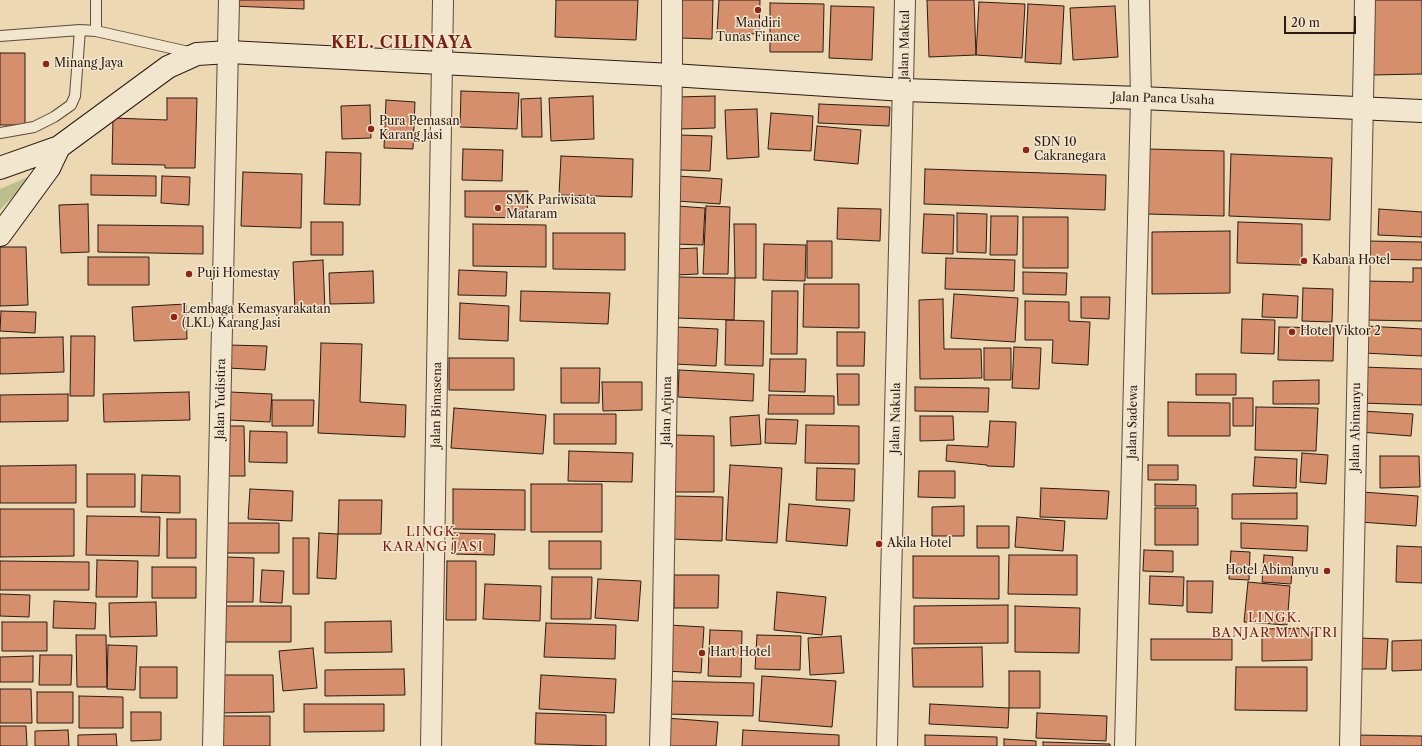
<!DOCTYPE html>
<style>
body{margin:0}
#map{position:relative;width:1422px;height:746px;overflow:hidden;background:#ecd9b4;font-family:"Libre Caslon Text",serif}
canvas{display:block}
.scale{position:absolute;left:1284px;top:16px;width:72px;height:18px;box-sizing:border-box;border:2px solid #2c1b14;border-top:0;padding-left:5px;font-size:12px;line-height:14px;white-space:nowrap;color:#2c1b14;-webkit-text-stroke:3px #f3e6ce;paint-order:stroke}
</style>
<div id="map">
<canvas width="1422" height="746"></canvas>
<div class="scale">20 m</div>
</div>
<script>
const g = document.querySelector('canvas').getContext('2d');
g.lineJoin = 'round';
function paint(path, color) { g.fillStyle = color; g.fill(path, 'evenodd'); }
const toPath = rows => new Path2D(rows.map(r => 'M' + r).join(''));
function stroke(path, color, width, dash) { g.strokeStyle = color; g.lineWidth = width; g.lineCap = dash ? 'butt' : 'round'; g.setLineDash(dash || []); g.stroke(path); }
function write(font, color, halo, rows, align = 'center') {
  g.font = font + ' "Libre Caslon Text",serif'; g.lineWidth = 3; g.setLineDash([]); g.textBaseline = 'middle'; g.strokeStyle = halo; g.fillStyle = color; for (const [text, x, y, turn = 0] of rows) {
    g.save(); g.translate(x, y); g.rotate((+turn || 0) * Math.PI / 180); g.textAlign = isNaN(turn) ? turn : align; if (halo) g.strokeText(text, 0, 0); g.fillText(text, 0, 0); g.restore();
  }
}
paint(toPath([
 [35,174,0,210,0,189]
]), '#babf8b');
const building = toPath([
 [232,0,304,0,304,9,232,6,232,0],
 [556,0,638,0,636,40,555,37,556,0],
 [681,0,713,0,712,39,680,38,681,0],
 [719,0,760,0,759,34,717,33,719,0],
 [927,0,974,0,976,55,929,57,927,0],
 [1371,0,1422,0,1422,74,1371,75,1371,0],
 [979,2,1025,4,1022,58,976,55,979,2],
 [770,3,824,4,823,52,770,52,770,3],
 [1028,4,1064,6,1061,64,1025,62,1028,4],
 [831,6,874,7,872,60,829,58,831,6],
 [1115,6,1118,57,1073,60,1070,8,1115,6],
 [0,53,25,53,25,125,0,125,0,53],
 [461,91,519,93,517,129,460,127,461,91],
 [593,96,594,139,551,141,549,98,593,96],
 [715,96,715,128,678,129,677,97,715,96],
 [167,98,197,98,195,168,165,168,165,165,112,164,113,118,167,120,167,98],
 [541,98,542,137,522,137,521,99,541,98],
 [386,100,415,102,413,149,384,148,386,100],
 [819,104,890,107,889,126,818,123,819,104],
 [370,105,371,138,342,139,341,106,370,105],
 [757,109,759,157,727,159,725,110,757,109],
 [771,113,813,116,811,151,768,149,771,113],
 [817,126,861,130,858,164,814,160,817,126],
 [680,135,712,136,710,171,679,170,680,135],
 [463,149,503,150,502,181,462,180,463,149],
 [1148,149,1224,151,1224,216,1147,214,1148,149],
 [326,152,361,153,360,205,324,204,326,152],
 [1231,154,1332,158,1330,220,1229,216,1231,154],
 [561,156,633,159,632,197,559,195,561,156],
 [925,169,1106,175,1105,210,924,204,925,169],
 [243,172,302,174,301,228,241,226,243,172],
 [91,175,156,176,156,196,91,195,91,175],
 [162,176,190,177,189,205,161,203,162,176],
 [678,176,722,179,720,204,677,201,678,176],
 [465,191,528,191,527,218,465,217,465,191],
 [88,204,89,252,61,253,59,205,88,204],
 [677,206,705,208,703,245,675,244,677,206],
 [706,206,730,207,728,274,703,274,706,206],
 [838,208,881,209,880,241,837,239,838,208],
 [1379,209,1422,212,1422,237,1378,235,1379,209],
 [957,213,987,214,986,253,957,252,957,213],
 [924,214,954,215,953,254,922,253,924,214],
 [991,216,1018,216,1017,255,990,255,991,216],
 [1023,217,1068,217,1068,268,1023,268,1023,217],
 [311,222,343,222,343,255,311,255,311,222],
 [1238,222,1302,224,1302,265,1237,263,1238,222],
 [473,224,546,225,546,267,473,266,473,224],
 [734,224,756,224,756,278,735,278,734,224],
 [98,225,203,226,203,254,98,252,98,225],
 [1230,231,1230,293,1152,294,1152,232,1230,231],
 [553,233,625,233,625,270,553,269,553,233],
 [807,241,832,241,832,278,807,278,807,241],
 [1366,241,1422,242,1422,260,1365,259,1366,241],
 [764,244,806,245,805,281,763,280,764,244],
 [0,247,26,247,28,305,0,306,0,247],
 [697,248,698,274,676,275,674,249,697,248],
 [88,257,149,257,149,285,88,285,88,257],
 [946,258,1015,260,1014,291,945,289,946,258],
 [323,260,325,310,295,311,293,262,323,260],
 [1413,268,1422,268,1422,321,1365,320,1366,281,1413,282,1413,268],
 [459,270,507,272,506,296,458,295,459,270],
 [373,271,374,303,330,304,329,273,373,271],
 [1023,272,1067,273,1066,295,1023,294,1023,272],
 [677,277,735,278,734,320,676,318,677,277],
 [804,284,859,284,859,328,803,327,804,284],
 [1303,288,1333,289,1332,322,1302,321,1303,288],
 [521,291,610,293,608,324,520,321,521,291],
 [772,291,798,291,797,354,771,354,772,291],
 [954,294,1018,298,1015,342,951,338,954,294],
 [1263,294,1298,296,1297,318,1262,317,1263,294],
 [1081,297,1110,297,1109,319,1081,318,1081,297],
 [943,299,944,349,981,349,982,378,920,379,919,300,943,299],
 [1025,301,1069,302,1069,321,1090,322,1088,365,1052,363,1053,340,1025,340,1025,301],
 [460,303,509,306,508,341,459,339,460,303],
 [186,304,187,339,134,341,132,307,186,304],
 [1,311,36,312,35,333,0,331,1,311],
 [1242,319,1275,320,1274,354,1241,353,1242,319],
 [726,320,764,321,763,366,725,365,726,320],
 [1365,326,1422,329,1422,356,1364,353,1365,326],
 [676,327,718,329,716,366,674,364,676,327],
 [1279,327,1334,328,1333,361,1278,360,1279,327],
 [837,332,865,332,864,366,837,366,837,332],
 [71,336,95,336,94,396,70,396,71,336],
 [63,337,64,372,0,374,0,338,63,337],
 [321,343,362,344,360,402,406,405,405,437,318,433,321,343],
 [229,345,267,346,265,370,228,368,229,345],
 [1014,347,1041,348,1039,389,1012,388,1014,347],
 [984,348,1011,348,1011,380,984,380,984,348],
 [449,358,514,358,514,390,449,390,449,358],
 [770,359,806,359,805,392,769,391,770,359],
 [1362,367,1422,369,1422,405,1361,403,1362,367],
 [561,368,600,368,599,403,561,403,561,368],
 [679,370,754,374,753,401,678,397,679,370],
 [837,374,859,374,859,405,838,405,837,374],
 [1196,374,1236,374,1236,395,1196,395,1196,374],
 [1319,380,1319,404,1273,404,1273,381,1319,380],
 [602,382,642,382,642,410,603,411,602,382],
 [915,387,989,388,988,412,915,411,915,387],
 [189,392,190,420,104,422,103,394,189,392],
 [230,392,272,394,270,422,229,420,230,392],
 [68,394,68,421,0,422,0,395,68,394],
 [769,395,834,396,834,414,768,414,769,395],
 [1233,398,1253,398,1253,426,1233,426,1233,398],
 [272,400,314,400,313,426,272,426,272,400],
 [1168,402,1230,403,1230,436,1168,436,1168,402],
 [1256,407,1318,408,1316,451,1255,450,1256,407],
 [454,408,546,415,543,454,451,448,454,408],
 [1362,411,1413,414,1411,436,1360,432,1362,411],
 [554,414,616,414,616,444,554,444,554,414],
 [759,415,761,444,731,446,730,417,759,415],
 [920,416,953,416,954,440,920,441,920,416],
 [766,419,798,420,796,444,765,443,766,419],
 [990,421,1016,422,1014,467,987,466,987,465,946,461,947,445,988,447,990,421],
 [806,425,859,426,859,464,805,463,806,425],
 [222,426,244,426,245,476,223,476,222,426],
 [250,431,287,432,287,463,249,462,250,431],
 [674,435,714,436,714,492,674,492,674,435],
 [569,451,633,453,632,482,568,481,569,451],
 [1302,453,1328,455,1326,484,1300,482,1302,453],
 [1380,456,1419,456,1420,487,1380,488,1380,456],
 [1255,457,1297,459,1296,488,1253,486,1255,457],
 [76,465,76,503,0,503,0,466,76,465],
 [730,465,782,468,777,543,726,540,730,465],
 [1148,465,1178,465,1178,480,1148,480,1148,465],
 [817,468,855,469,854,501,816,500,817,468],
 [919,471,955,471,955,498,918,497,919,471],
 [87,474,135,474,135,507,87,507,87,474],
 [142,475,180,476,180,513,141,512,142,475],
 [531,484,602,484,602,532,531,532,531,484],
 [1155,484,1196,485,1196,506,1155,506,1155,484],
 [1041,488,1109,491,1107,519,1040,517,1041,488],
 [250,489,293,491,292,521,248,519,250,489],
 [453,489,525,490,525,530,453,529,453,489],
 [1362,492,1418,496,1416,526,1360,522,1362,492],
 [1297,493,1297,519,1232,519,1232,494,1297,493],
 [672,496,723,497,722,541,670,539,672,496],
 [339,500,382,500,381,534,338,534,339,500],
 [789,504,850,509,847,546,786,541,789,504],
 [964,506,964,536,932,536,932,507,964,506],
 [1155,508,1198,508,1198,545,1155,545,1155,508],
 [0,509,74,509,74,556,0,557,0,509],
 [87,516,160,517,159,556,86,555,87,516],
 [1017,517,1065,521,1063,551,1015,547,1017,517],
 [167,519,196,519,196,558,167,558,167,519],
 [220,523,279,523,279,553,220,553,220,523],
 [1241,523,1308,526,1307,551,1241,548,1241,523],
 [977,526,1009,526,1009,548,977,548,977,526],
 [319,533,338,534,336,579,317,578,319,533],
 [453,533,495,534,494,555,452,554,453,533],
 [293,538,309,538,309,594,293,594,293,538],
 [549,541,601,541,601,569,549,569,549,541],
 [1397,546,1422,547,1422,583,1396,582,1397,546],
 [1144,550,1173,551,1173,572,1143,571,1144,550],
 [1231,551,1250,552,1249,580,1229,579,1231,551],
 [1009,555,1077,555,1077,595,1008,594,1009,555],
 [1264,555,1293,557,1291,584,1262,582,1264,555],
 [913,556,999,556,999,599,913,598,913,556],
 [226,557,254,558,253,602,225,602,226,557],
 [97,560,138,561,137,597,96,597,97,560],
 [0,561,89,562,89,590,0,590,0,561],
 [447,561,476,561,476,620,446,620,447,561],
 [152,567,196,567,196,598,152,598,152,567],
 [262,570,284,571,282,603,260,602,262,570],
 [674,575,719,575,718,608,674,608,674,575],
 [1150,576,1184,577,1183,606,1149,604,1150,576],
 [552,577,592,577,591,619,551,619,552,577],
 [598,579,641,581,638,621,595,618,598,579],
 [1187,581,1213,581,1212,613,1187,612,1187,581],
 [1248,582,1290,586,1287,625,1244,622,1248,582],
 [485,584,541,586,540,621,483,619,485,584],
 [777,592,826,597,822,635,774,630,777,592],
 [0,594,30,595,29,617,0,616,0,594],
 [54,601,96,603,95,629,53,628,54,601],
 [156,602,157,636,110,637,109,603,156,602],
 [1008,605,1008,643,914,644,914,606,1008,605],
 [223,606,291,606,291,642,223,642,223,606],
 [1015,606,1080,608,1079,653,1015,652,1015,606],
 [391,621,392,652,325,653,325,622,391,621],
 [2,622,47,622,47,651,2,651,2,622],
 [546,623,616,625,615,659,544,657,546,623],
 [669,625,704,627,701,673,666,671,669,625],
 [1312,628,1312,660,1262,661,1262,629,1312,628],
 [710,630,742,631,741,677,708,676,710,630],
 [76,635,106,635,107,687,77,687,76,635],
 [757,635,801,636,800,670,755,669,757,635],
 [841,636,844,673,810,675,808,638,841,636],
 [1357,638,1388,639,1386,669,1356,669,1357,638],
 [1151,639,1232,639,1232,660,1151,660,1151,639],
 [1422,640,1422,670,1392,671,1392,641,1422,640],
 [108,645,137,646,135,690,107,689,108,645],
 [982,647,983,687,913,687,912,648,982,647],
 [313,648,317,688,283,691,279,651,313,648],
 [40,655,72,655,71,685,39,685,40,655],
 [33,656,33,682,0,682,0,657,33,656],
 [140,667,177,667,177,698,140,698,140,667],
 [1236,667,1307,667,1307,711,1235,710,1236,667],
 [404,669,405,695,325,696,325,670,404,669],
 [1009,671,1040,671,1040,708,1009,708,1009,671],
 [217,675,273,675,274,712,217,713,217,675],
 [541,675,616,679,614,713,539,709,541,675],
 [762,676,836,681,832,727,759,721,762,676],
 [666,681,754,683,753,716,665,714,666,681],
 [0,689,31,689,32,723,0,723,0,689],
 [37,692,73,692,73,723,37,723,37,692],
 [79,696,123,697,123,728,79,728,79,696],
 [304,704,384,704,384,731,304,732,304,704],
 [930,704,1009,708,1008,728,929,724,930,704],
 [131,712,161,712,161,740,131,741,131,712],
 [536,713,606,715,606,746,535,744,536,713],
 [1037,713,1107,716,1106,741,1036,738,1037,713],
 [219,716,270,716,270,746,218,746,219,716],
 [666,718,718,722,716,746,669,746,666,718],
 [0,726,26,726,27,746,0,746,0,726],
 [68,730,69,746,35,746,35,731,68,730],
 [743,730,839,735,839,746,742,746,743,730],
 [116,734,117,746,78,746,78,735,116,734],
 [925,735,997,737,997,746,925,746,925,735],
 [1355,735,1422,736,1422,746,1355,746,1355,735],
 [1004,739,1036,741,1036,746,1004,746,1004,739],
 [1043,742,1110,744,1110,746,1043,746,1043,742]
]);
paint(building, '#d58f6d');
stroke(building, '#2c1b14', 1);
const service = toPath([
 [96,0,96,31],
 [0,36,80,30,96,31,193,53],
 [0,133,34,127,54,117,71,105,75,96,80,30]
]);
const minor = toPath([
 [213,746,229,0],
 [431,746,443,0],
 [660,746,662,675,672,75,672,0],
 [887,746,905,0],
 [1125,746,1141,98,1139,0],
 [1350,746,1365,0]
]);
const secondary = toPath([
 [0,168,59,147,168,67,197,54,229,52,672,75,904,90,1141,98,1422,111],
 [0,235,49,168,59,147]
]);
stroke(service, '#5c4a3c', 12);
stroke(minor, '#5c4a3c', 22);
stroke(secondary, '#2c1b14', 24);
stroke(service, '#f3e6ce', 10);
stroke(minor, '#f3e6ce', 20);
stroke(secondary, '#f3e6ce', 22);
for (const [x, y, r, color] of [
 [758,10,4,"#8f2418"],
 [46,64,4,"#8f2418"],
 [371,129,4,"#8f2418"],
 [1026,150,4,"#8f2418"],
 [498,208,4,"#8f2418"],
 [1304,261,4,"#8f2418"],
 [189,274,4,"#8f2418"],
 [174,317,4,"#8f2418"],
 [1292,332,4,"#8f2418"],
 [879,544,4,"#8f2418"],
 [1327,571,4,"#8f2418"],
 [702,653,4,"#8f2418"]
]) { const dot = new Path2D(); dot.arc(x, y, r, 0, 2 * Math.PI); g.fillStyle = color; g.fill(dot); stroke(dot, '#f3e6ce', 1.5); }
write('12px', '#2c1b14', '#f3e6ce', [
 ["Mandiri",758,24,"center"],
 ["Tunas Finance",758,38,"center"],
 ["Minang Jaya",54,64],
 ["Pura Pemasan",379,122],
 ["Karang Jasi",379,136],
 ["SDN 10",1034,143],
 ["Cakranegara",1034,157],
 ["SMK Pariwisata",506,201],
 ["Mataram",506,215],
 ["Kabana Hotel",1312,261],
 ["Puji Homestay",197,274],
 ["Lembaga Kemasyarakatan",182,310],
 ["(LKL) Karang Jasi",182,324],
 ["Hotel Viktor 2",1300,332],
 ["Akila Hotel",887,544],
 ["Hotel Abimanyu",1319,571,"right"],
 ["Hart Hotel",710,653]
], 'left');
write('12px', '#2c1b14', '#f3e6ce', [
 ["Jalan Maktal",905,45,-89],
 ["Jalan Panca Usaha",1163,99,2],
 ["Jalan Yudistira",221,399,-89],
 ["Jalan Bimasena",437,405,-89],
 ["Jalan Arjuna",667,411,-89],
 ["Jalan Nakula",896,418,-89],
 ["Jalan Sadewa",1133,422,-89],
 ["Jalan Abimanyu",1356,427,-89]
]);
g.letterSpacing = '1px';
write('13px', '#7a1f14', '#f3e6ce', [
 ["LINGK.",433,532],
 ["KARANG JASI",433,547],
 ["LINGK.",1275,618],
 ["BANJAR MANTRI",1275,633]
]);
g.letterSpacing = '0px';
g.letterSpacing = '1px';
write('bold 16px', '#7a1f14', '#f3e6ce', [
 ["KEL. CILINAYA",402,43]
]);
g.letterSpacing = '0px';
</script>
